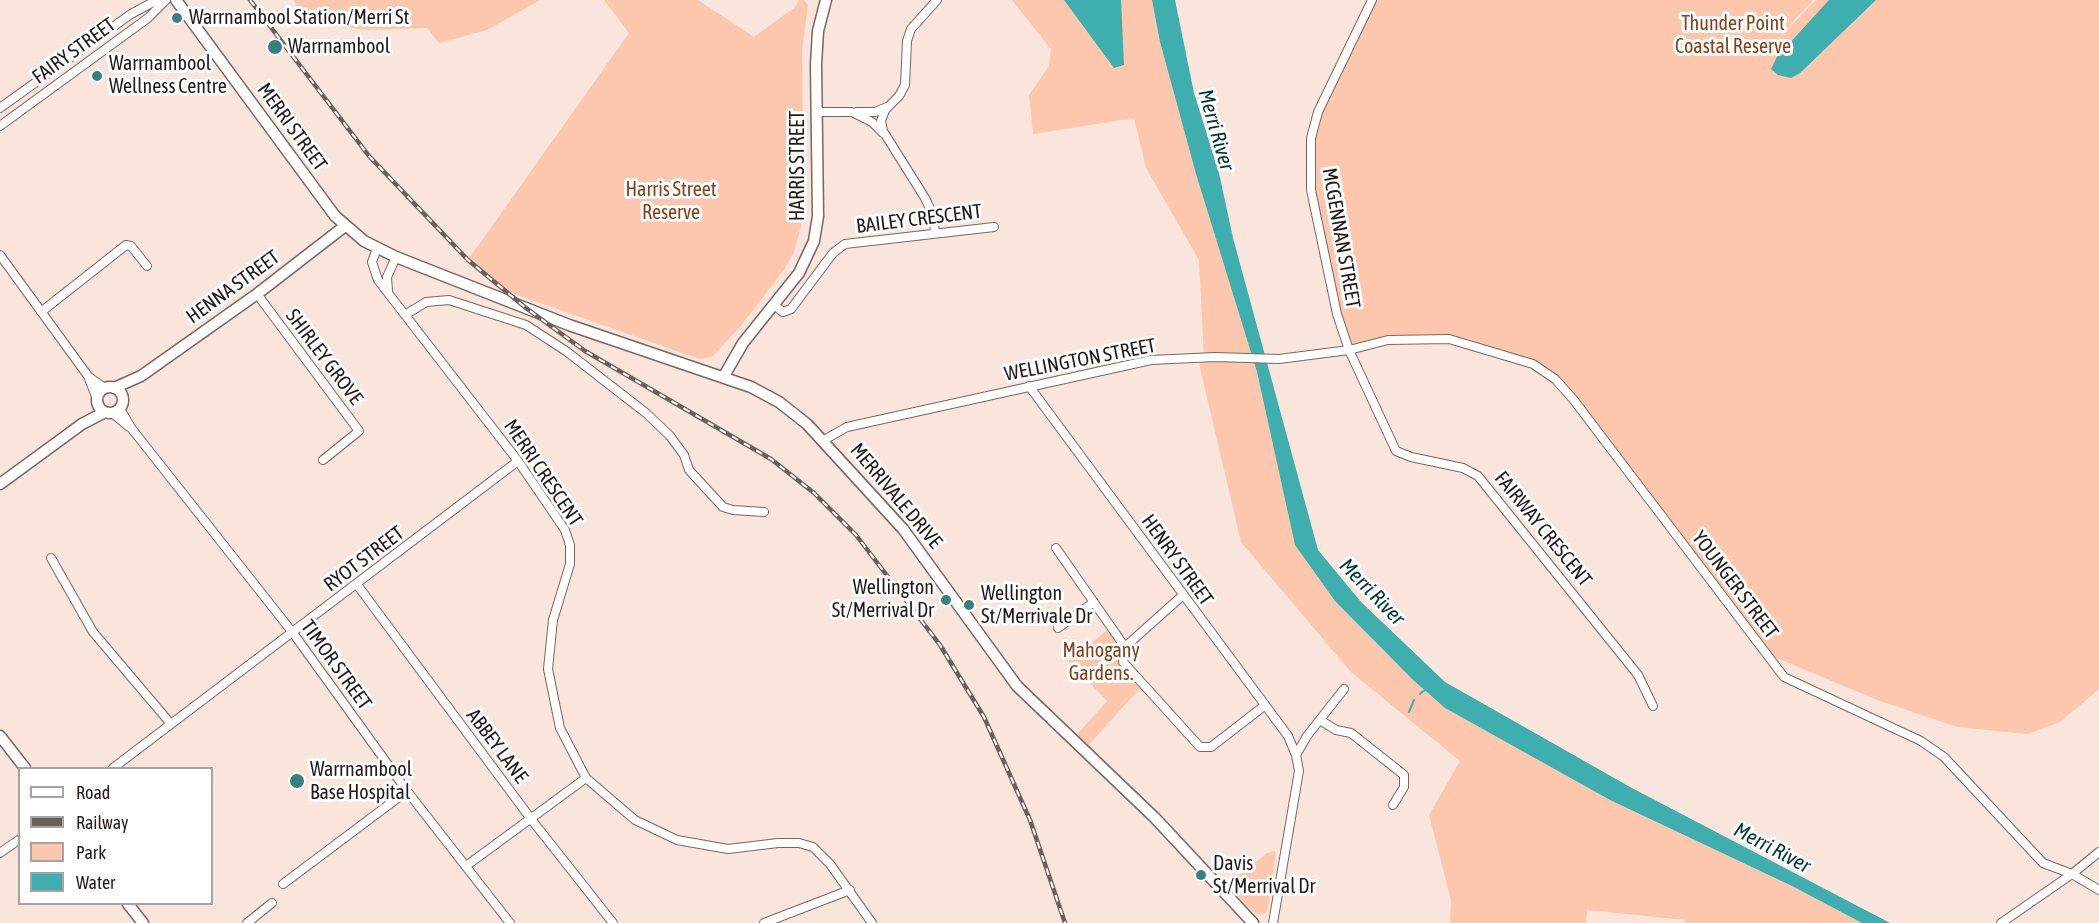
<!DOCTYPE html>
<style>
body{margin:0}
#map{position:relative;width:2099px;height:923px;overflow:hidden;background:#f9e5db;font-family:"Asap Condensed",sans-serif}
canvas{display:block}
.legend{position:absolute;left:18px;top:767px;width:195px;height:138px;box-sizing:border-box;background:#fff;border:2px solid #a6a3a2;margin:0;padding:8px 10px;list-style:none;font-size:18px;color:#201a16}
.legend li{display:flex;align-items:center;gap:12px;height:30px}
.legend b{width:30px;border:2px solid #a6a3a2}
</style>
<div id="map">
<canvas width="2099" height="923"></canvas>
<ul class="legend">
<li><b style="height:8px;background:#fff"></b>Road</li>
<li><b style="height:8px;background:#6a5f59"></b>Railway</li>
<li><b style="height:16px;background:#fcc7ac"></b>Park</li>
<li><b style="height:16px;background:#3eaeae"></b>Water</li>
</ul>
</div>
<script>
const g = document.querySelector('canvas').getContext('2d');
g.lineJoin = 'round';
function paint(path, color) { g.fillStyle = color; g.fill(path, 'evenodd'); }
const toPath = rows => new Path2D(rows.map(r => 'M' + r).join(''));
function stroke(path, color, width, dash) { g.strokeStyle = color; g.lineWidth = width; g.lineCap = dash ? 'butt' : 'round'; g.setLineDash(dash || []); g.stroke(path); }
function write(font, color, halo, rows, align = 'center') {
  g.font = font + ' "Asap Condensed",sans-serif'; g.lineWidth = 6; g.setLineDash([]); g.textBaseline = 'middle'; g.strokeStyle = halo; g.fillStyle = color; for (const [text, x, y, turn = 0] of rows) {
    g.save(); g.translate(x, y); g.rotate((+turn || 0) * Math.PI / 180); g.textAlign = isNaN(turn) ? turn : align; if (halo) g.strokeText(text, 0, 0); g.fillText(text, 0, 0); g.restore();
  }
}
paint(toPath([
 [294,0,540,0,487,30,439,43,427,28,369,30,302,23],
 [604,0,698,0,754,37,794,8,799,0,804,0,808,5,802,50,804,215,794,252,784,270,739,328,712,357,699,359,509,292,468,260,629,33],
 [1012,0,1152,0,1160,42,1196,174,1257,372,1295,545,1335,601,1413,680,1445,708,1610,800,1792,886,1862,923,1685,923,1685,920,1587,910,1586,923,1450,923,1451,900,1429,815,1460,761,1351,672,1241,542,1200,368,1199,358,1204,357,1199,260,1146,168,1134,118,1033,134,1029,95,1049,66,1051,49],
 [1372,0,1813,0,1770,47,1816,0,2099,0,2099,689,2060,722,2027,734,1957,727,1880,701,1765,653,1573,399,1533,364,1449,339,1388,340,1349,350,1311,190,1311,138],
 [1111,627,1125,647,1123,662,1143,685,1083,751,1072,740,1107,701,1069,661],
 [1276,851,1268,908,1266,913,1256,914,1227,885,1267,853]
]), '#fcc7ac');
paint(toPath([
 [1064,0,1121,0,1124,65,1114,68],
 [1152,0,1175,0,1194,93,1219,173,1233,238,1318,550,1361,602,1445,682,1630,787,1890,923,1862,923,1792,886,1610,800,1445,708,1413,680,1335,601,1295,545,1257,372,1196,174,1160,42],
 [1829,0,1876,0,1800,73,1791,78,1778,75,1771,69,1777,57]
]), '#3eaeae');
stroke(toPath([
 [1420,694,1427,688],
 [1409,712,1414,700]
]), '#3eaeae', 2);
const minor = toPath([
 [1372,0,1318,112,1311,138,1311,190,1337,314,1349,350,1396,451,1411,457,1463,468,1478,476,1638,675,1653,706],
 [0,108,131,14,157,0],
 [816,112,852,112,872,122,883,133],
 [857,112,875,112,887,107],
 [0,126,148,18,166,0],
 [935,232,933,215,925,198,883,131,881,121,885,110,899,96,905,85,907,41,911,29,937,0],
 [377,248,372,262,378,280,518,461,565,530,570,545,570,564,553,620,548,669,560,728,586,778,635,820,677,840,728,849,778,843,799,843,813,847,830,864,872,923],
 [0,255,88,376,97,399],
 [388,291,387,277,396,257],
 [257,294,359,431,323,460],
 [774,305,783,312,791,309,833,253,845,244,994,227],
 [41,312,126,245,131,246,147,266],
 [405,315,426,302,449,300,526,325,566,351,646,413,670,436,684,455,689,470,723,507,733,510,764,512],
 [89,377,105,388],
 [1029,386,1288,736,1296,755],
 [120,409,132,429,293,633,407,791,510,923],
 [112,413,129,427],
 [824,440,847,427,1151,360,1215,357,1279,359,1349,350,1388,340,1449,339,1533,364,1555,379,1573,399,1784,677,1921,741,1944,757,2043,863,2072,874,2099,890],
 [1056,548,1125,647],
 [51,558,93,632,171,724],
 [358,586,531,819,613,923],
 [1182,596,1125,647,1123,662,1200,747,1211,747,1264,706],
 [1058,628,1094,602],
 [1320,720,1336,730,1351,733,1404,775,1404,787,1393,805],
 [113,768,518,461],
 [0,853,20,839],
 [466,866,586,778],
 [283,884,407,791],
 [247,923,272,903],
 [764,923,850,890],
 [1273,923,1299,771,1296,755,1307,736,1344,689],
 [2001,923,2072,874,2099,852]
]);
const tertiary = toPath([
 [176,0,335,216,364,241,396,257,569,325,751,387,779,402,807,424,903,529,1017,686,1155,818,1253,923],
 [724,376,743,343,799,273,814,241,818,216,816,64,818,31,826,0],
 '97 400a13 13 0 1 1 26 0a13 13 0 1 1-26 0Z',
 [114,388,141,376,257,294,345,226],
 [0,484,82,424,105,412],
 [0,736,25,768],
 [128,904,143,923]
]);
stroke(minor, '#78675e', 10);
stroke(tertiary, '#78675e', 13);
stroke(minor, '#fff', 8);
stroke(tertiary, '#fff', 10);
const rail = toPath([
 [250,0,369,156,468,260,526,308,585,351,771,459,814,493,856,535,940,645,984,717,1030,820,1065,923]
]);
stroke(rail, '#6a5f59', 4.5);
stroke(rail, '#fff', 2, [7]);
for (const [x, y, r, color] of [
 [177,18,6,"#378080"],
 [275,47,8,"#378080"],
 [97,76,6,"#378080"],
 [946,600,6,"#378080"],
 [969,605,6,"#378080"],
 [297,781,8,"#378080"],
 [1201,875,6,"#378080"]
]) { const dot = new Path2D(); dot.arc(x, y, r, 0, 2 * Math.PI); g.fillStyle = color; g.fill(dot); stroke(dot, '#fff', 2); }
write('20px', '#201a16', '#fff', [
 ["Warrnambool Station/Merri St",189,18],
 ["Warrnambool",288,47],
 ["Warrnambool",109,64],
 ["Wellness Centre",109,87],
 ["Wellington",934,588,"right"],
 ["St/Merrival Dr",934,611,"right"],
 ["Wellington",981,594],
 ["St/Merrivale Dr",981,617],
 ["Warrnambool",310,770],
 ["Base Hospital",310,793],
 ["Davis",1213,864],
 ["St/Merrival Dr",1213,887]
], 'left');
write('20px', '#824119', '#fff', [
 ["Thunder Point",1733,24],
 ["Coastal Reserve",1733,47],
 ["Harris Street",671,190],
 ["Reserve",671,213],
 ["Mahogany",1101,651],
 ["Gardens.",1101,674]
]);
write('20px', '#201a16', '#fff', [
 ["FAIRY STREET",74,51,-36],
 ["MERRI STREET",292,127,54],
 ["HARRIS STREET",798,166,-90],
 ["BAILEY CRESCENT",919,219,-7],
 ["MCGENNAN STREET",1341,238,80],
 ["HENNA STREET",233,287,-36],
 ["SHIRLEY GROVE",324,357,53],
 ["WELLINGTON STREET",1080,360,-11],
 ["MERRI CRESCENT",543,473,56],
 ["MERRIVALE DRIVE",896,496,50],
 ["FAIRWAY CRESCENT",1543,529,51],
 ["RYOT STREET",364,559,-37],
 ["HENRY STREET",1177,560,54],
 ["YOUNGER STREET",1735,585,53],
 ["TIMOR STREET",336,665,54],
 ["ABBEY LANE",497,746,53]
]);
write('italic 21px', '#003636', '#fff', [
 ["Merri River",1216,130,74],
 ["Merri River",1372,592,46],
 ["Merri River",1772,848,28]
]);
</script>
